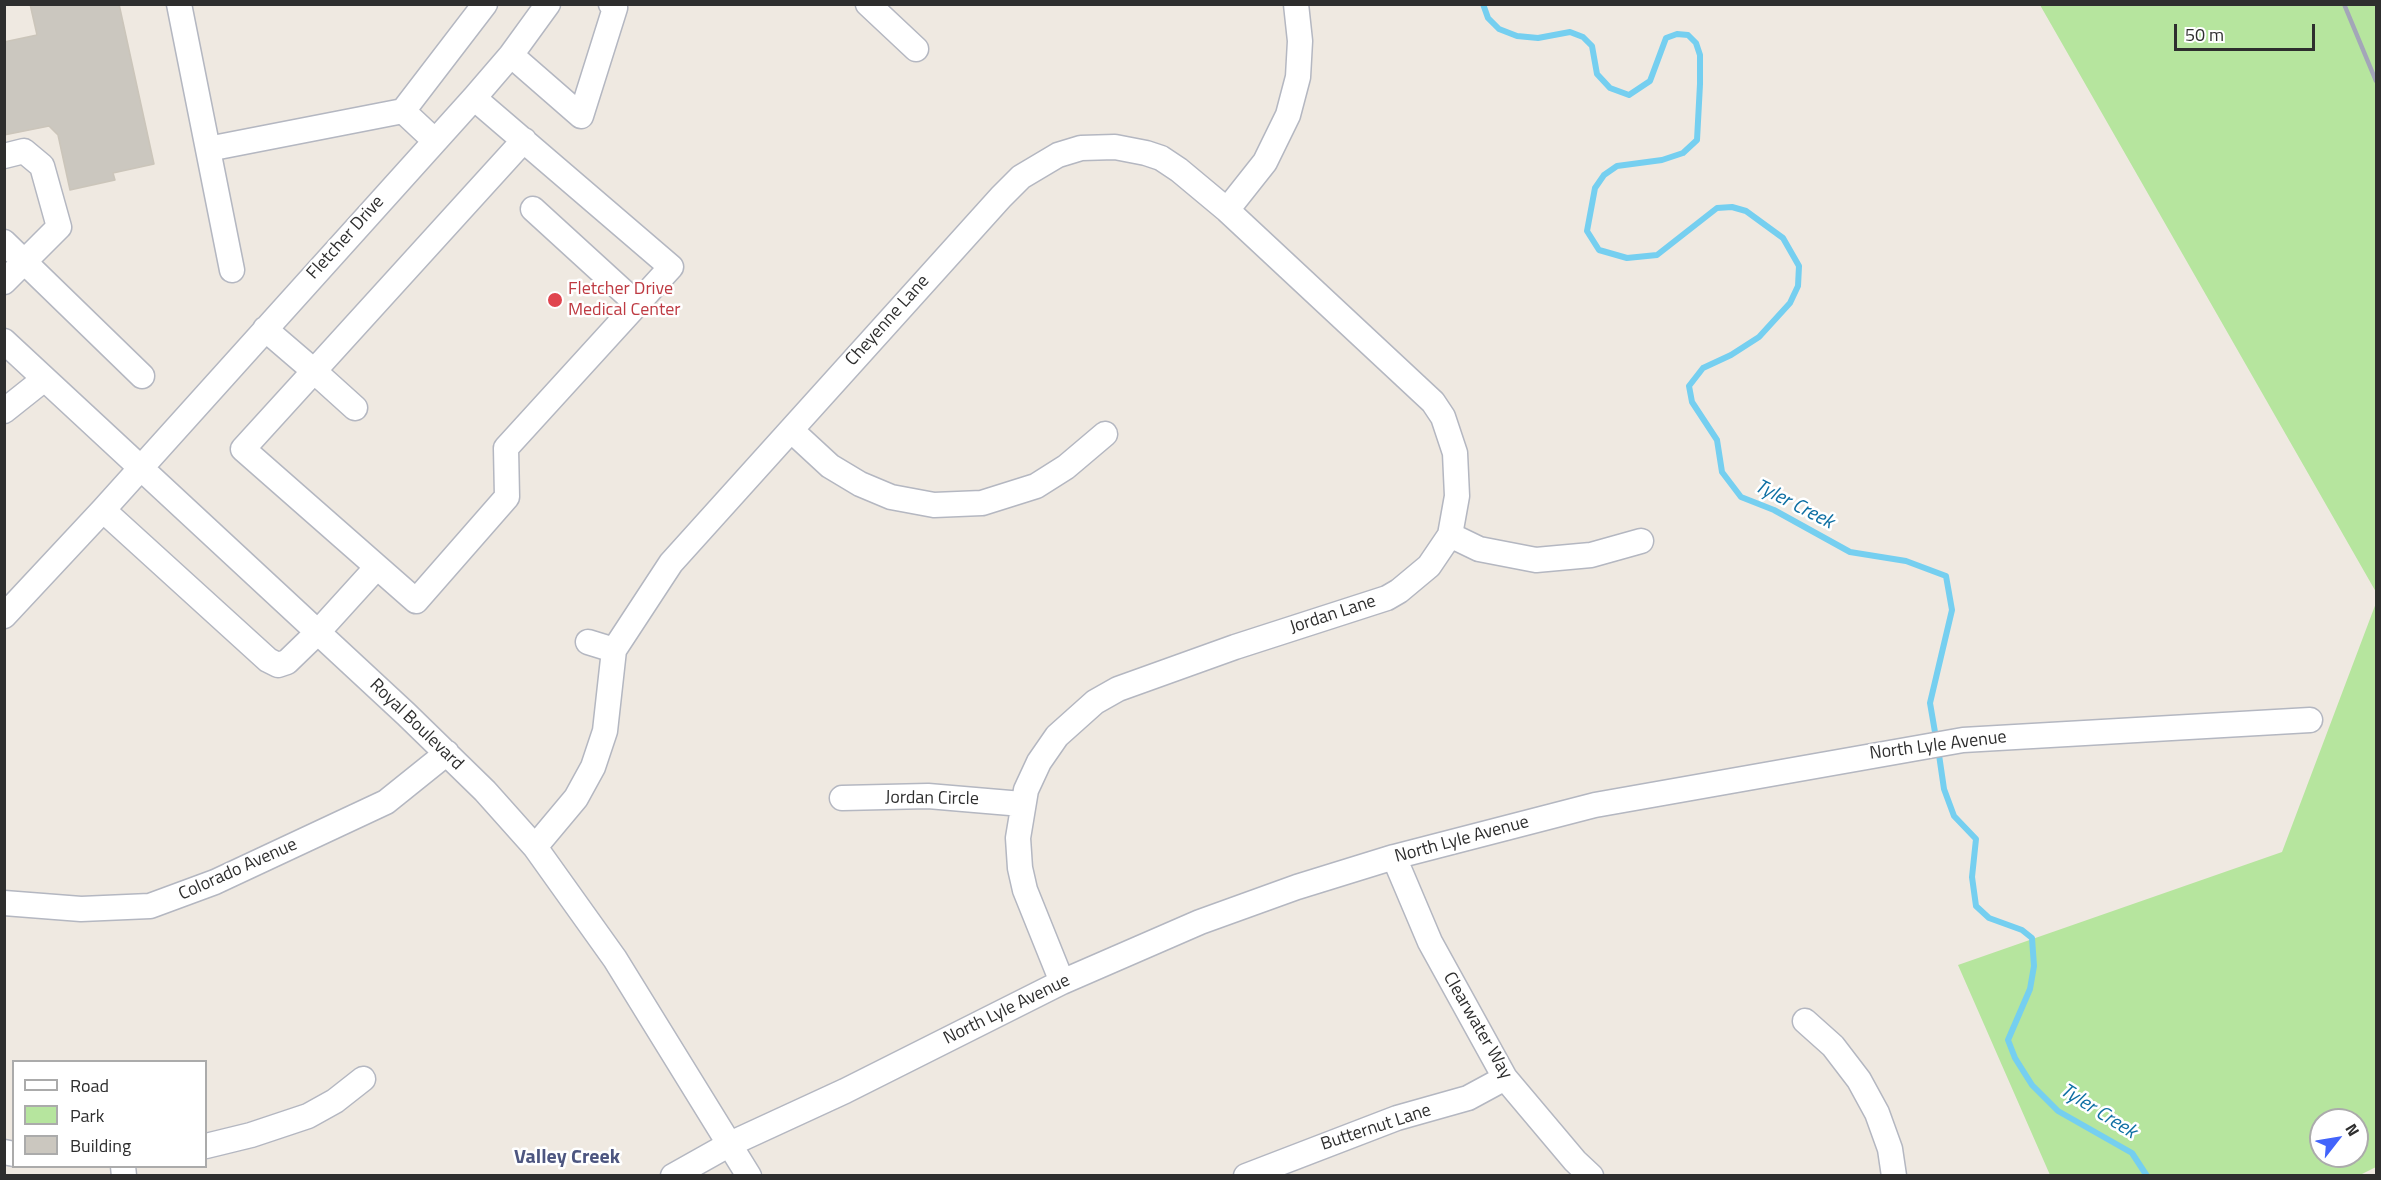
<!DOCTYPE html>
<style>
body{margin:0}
#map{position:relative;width:2381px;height:1180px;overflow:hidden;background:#efe9e1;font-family:"Titillium Web",sans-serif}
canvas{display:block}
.frame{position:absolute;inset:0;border:6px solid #2e2e2e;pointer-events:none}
.legend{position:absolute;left:12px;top:1060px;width:195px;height:108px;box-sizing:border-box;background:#fff;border:2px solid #ababab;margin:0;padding:8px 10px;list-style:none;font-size:18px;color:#2e2e2e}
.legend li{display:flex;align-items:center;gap:12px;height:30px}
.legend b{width:30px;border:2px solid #ababab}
.north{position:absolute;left:2309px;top:1108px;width:60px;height:60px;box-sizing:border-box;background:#fff;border:2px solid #ababab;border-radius:50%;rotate:59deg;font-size:16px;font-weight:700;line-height:24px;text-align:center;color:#2e2e2e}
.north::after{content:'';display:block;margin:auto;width:21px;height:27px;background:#4264fb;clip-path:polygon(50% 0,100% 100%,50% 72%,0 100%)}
.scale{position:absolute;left:2174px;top:24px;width:141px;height:27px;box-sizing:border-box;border:3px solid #2e2e2e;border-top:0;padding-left:8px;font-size:18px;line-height:21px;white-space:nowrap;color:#2e2e2e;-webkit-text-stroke:4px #fff;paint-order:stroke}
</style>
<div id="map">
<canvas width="2381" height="1180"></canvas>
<div class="frame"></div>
<ul class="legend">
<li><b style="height:8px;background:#fff"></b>Road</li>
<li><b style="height:16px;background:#b6e59e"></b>Park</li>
<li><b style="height:16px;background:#cbc7bf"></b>Building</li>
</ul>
<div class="north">N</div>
<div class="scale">50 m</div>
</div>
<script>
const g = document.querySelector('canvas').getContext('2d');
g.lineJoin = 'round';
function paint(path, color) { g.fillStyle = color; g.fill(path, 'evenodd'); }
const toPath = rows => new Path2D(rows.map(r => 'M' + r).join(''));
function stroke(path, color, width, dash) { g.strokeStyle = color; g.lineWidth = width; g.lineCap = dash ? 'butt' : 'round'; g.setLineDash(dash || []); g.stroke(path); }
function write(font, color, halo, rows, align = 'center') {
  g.font = font + ' "Titillium Web",sans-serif'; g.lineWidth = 5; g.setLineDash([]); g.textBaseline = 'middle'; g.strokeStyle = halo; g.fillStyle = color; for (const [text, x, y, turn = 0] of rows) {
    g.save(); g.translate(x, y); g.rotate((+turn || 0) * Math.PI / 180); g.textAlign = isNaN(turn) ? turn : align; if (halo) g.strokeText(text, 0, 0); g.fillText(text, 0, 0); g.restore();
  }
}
paint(toPath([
 [2040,5,2376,5,2376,592],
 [2376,603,2376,1167,2358,1176,2050,1175,1958,965,2282,852],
 [2321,1120,2357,1120,2357,1156,2321,1156]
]), '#b6e59e');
stroke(toPath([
 [1483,4,1488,18,1499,29,1517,36,1538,38,1570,32,1583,37,1592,46,1597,74,1610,88,1629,95,1650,81,1666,38,1677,34,1688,35,1696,43,1700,55,1700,84,1697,140,1683,153,1662,160,1617,166,1604,175,1595,188,1587,231,1599,250,1627,258,1657,255,1717,208,1732,207,1746,211,1783,238,1799,266,1798,286,1790,303,1759,337,1731,355,1703,368,1689,386,1692,402,1717,440,1722,472,1741,497,1774,510,1850,552,1906,561,1946,576,1952,610,1930,703,1936,738],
 [1938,748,1944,789,1954,816,1976,839,1972,877,1976,906,1989,918,2022,930,2032,938,2034,966,2030,989,2008,1040,2015,1058,2032,1085,2058,1111,2132,1153,2147,1176]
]), '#75cff0', 6);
const building = toPath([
 [30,4,119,4,154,164,113,173,115,180,70,190,58,135,49,126,4,135,4,42,37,35,30,4]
]);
paint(building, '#cbc7bf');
stroke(building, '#cbc5ba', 1.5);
const minor = toPath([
 [179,4,232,270],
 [868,4,916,49],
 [511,55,581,116,615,8,611,4],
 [403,111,485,4],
 [208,149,403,111,434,140],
 [4,156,24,151,42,166,59,227,4,282],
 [533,209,637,304],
 [1227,210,1265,162,1288,115,1298,77,1300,41,1296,4],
 [4,242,142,376],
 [265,329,314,371,243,449,416,601,507,497,506,448,671,267,474,98],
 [4,341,406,714,485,791,535,847,615,959,749,1176],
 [355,408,314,371,524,140],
 [4,411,43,380],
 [791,430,830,466,860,484,891,497,934,505,982,503,1036,486,1066,467,1105,434],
 [103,510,268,660,278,665,287,662,318,632,377,567],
 [1450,535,1479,549,1536,560,1591,555,1641,541],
 [4,616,103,510,474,98,511,55,548,4],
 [588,642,614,650],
 [842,798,928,796,1022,804],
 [535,847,576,798,593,767,605,731,614,650,671,563,1001,197,1021,177,1058,155,1081,148,1115,147,1146,153,1161,158,1179,170,1227,210,1433,402,1443,417,1455,453,1457,496,1450,535,1429,566,1399,591,1387,598,1235,647,1118,689,1095,702,1057,736,1039,762,1026,790,1018,838,1020,868,1025,890,1062,982],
 [1394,857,1430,942,1505,1078,1575,1161,1591,1176],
 [4,903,81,909,150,906,215,882,386,802,447,753],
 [1805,1021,1833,1046,1859,1080,1877,1113,1890,1149,1894,1176],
 [206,1146,251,1135,308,1116,335,1101,363,1079],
 [4,1152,14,1154],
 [123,1166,124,1176],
 [673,1176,730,1144,845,1091,1062,982,1200,922,1297,887,1394,857,1595,805,1963,740,2310,720],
 [1246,1176,1397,1118,1468,1098,1505,1078]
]);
stroke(minor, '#b4b7c1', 27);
stroke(minor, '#fff', 24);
stroke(toPath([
 [2344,4,2376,81]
]), '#a3a6b8', 4.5);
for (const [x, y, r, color] of [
 [555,300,8,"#e0444e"]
]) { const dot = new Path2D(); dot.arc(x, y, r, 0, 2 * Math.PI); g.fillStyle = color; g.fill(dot); stroke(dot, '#fff', 2); }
write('18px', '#2e2e2e', '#fff', [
 ["Fletcher Drive",346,238,-48],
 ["Cheyenne Lane",888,321,-48],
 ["Jordan Lane",1333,615,-18],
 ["Royal Boulevard",416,725,44],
 ["North Lyle Avenue",1938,746,-7],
 ["Jordan Circle",932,799,1],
 ["North Lyle Avenue",1462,840,-15],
 ["Colorado Avenue",238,870,-24],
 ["North Lyle Avenue",1007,1010,-26],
 ["Clearwater Way",1477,1026,60],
 ["Butternut Lane",1376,1128,-18]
]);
write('18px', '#be3a42', '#fff', [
 ["Fletcher Drive",568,290],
 ["Medical Center",568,311]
], 'left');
write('italic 20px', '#0d6fa3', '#fff', [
 ["Tyler Creek",1794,505,27],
 ["Tyler Creek",2098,1112,32]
]);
write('bold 20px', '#4d5680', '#fff', [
 ["Valley Creek",567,1158]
]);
</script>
